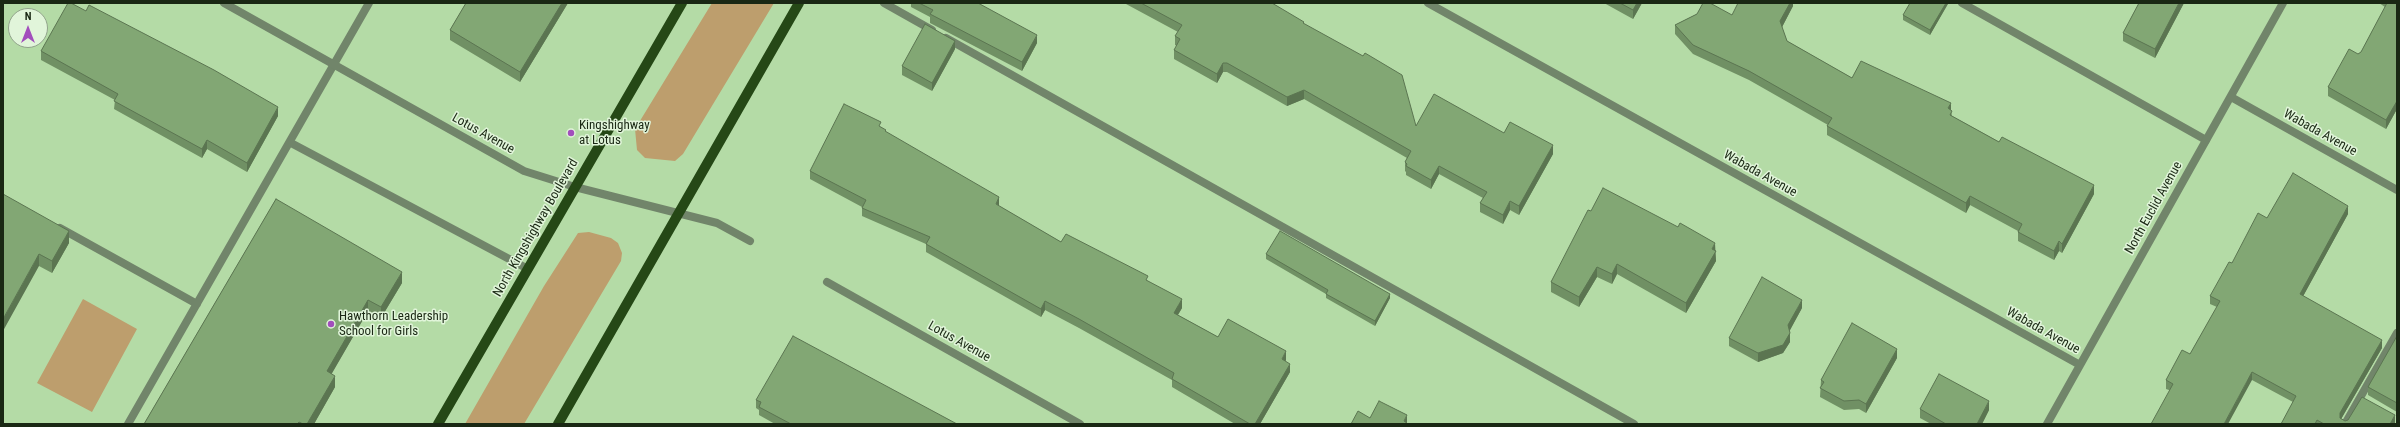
<!DOCTYPE html>
<style>
body{margin:0}
#map{position:relative;width:2400px;height:427px;overflow:hidden;background:#b4dba6;font-family:"Roboto Condensed",sans-serif}
canvas{display:block}
.frame{position:absolute;inset:0;border:4px solid #1a2814;pointer-events:none}
.north{position:absolute;left:8px;top:8px;width:40px;height:40px;box-sizing:border-box;background:#e1f5da;border:1px solid #91a38b;border-radius:50%;rotate:0deg;font-size:11px;font-weight:700;line-height:16px;text-align:center;color:#1a2814}
.north::after{content:'';display:block;margin:auto;width:14px;height:18px;background:#a24ebc;clip-path:polygon(50% 0,100% 100%,50% 72%,0 100%)}
</style>
<div id="map">
<canvas width="2400" height="427"></canvas>
<div class="frame"></div>
<div class="north">N</div>
</div>
<script>
const g = document.querySelector('canvas').getContext('2d');
g.lineJoin = 'round';
function paint(path, color) { g.fillStyle = color; g.fill(path, 'evenodd'); }
const toPath = rows => new Path2D(rows.map(r => 'M' + r).join(''));
function stroke(path, color, width, dash) { g.strokeStyle = color; g.lineWidth = width; g.lineCap = dash ? 'butt' : 'round'; g.setLineDash(dash || []); g.stroke(path); }
function write(font, color, halo, rows, align = 'center') {
  g.font = font + ' "Roboto Condensed",sans-serif'; g.lineWidth = 3; g.setLineDash([]); g.textBaseline = 'middle'; g.strokeStyle = halo; g.fillStyle = color; for (const [text, x, y, turn = 0] of rows) {
    g.save(); g.translate(x, y); g.rotate((+turn || 0) * Math.PI / 180); g.textAlign = isNaN(turn) ? turn : align; if (halo) g.strokeText(text, 0, 0); g.fillText(text, 0, 0); g.restore();
  }
}
paint(toPath([
 [712,3,774,3,683,154,675,161,645,158,637,150,635,129],
 [589,232,611,238,618,243,622,253,621,261,524,424,465,424,544,286,578,233],
 [83,299,137,329,92,412,37,383]
]), '#bd9e6d');
stroke(toPath([
 [884,3,932,30],
 [1962,3,2206,140],
 [946,38,1634,424],
 [291,143,528,269],
 [60,228,197,304],
 [128,424,369,3],
 [2345,424,2397,333]
]), '#71856a', 8);
stroke(toPath([
 [224,3,524,171,575,187,717,223,750,241],
 [1428,3,2080,365],
 [2231,97,2397,190],
 [827,282,1080,424],
 [2047,424,2283,3]
]), '#71856a', 8);
stroke(toPath([
 [438,424,682,3],
 [558,424,799,3]
]), '#254816', 10);
paint(toPath([
 [466,3,568,3,520,82,450,40,450,30],
 [911,3,978,3,1037,43,1022,71,930,23,930,17,911,7],
 [1126,3,1272,3,1304,24,1416,126,1504,133,1553,154,1519,215,1510,210,1503,224,1480,212,1480,203,1483,198,1439,174,1431,189,1406,175,1406,172,1405,171,1405,162,1407,158,1304,99,1287,106,1227,72,1223,72,1217,83,1174,59,1174,50,1177,46,1175,45,1175,36,1178,32,1126,4],
 [1604,3,1642,3,1633,19],
 [1793,3,1793,6,1782,27,1787,41,1852,78,1951,110,1952,116,2094,194,2062,253,2059,251,2054,260,2018,241,2018,231,1970,205,1966,213,1827,135,1827,126,1828,125,1749,80,1693,54,1675,34,1675,25,1697,14,1732,15],
 [1948,3,1930,35,1903,20,1903,15],
 [2139,3,2184,3,2155,58,2123,41,2123,33],
 [2379,3,2397,3,2397,109,2386,129,2328,96,2328,87,2358,54,2361,52,2385,7],
 [955,49,932,91,902,75,902,66],
 [41,51,278,116,247,172,207,149,202,158,114,109,115,100,41,60],
 [881,127,886,132,999,206,1061,242,1148,281,1182,308,1178,315,1218,337,1286,360,1285,361,1290,372,1260,424,1235,424,1172,387,1172,380,1079,328,1045,310,1041,317,926,252,926,244,862,216,862,207,810,179,810,171],
 [3,194,69,243,52,273,39,266],
 [276,199,402,283,381,318,368,311,331,374,335,387,314,424,144,424],
 [1591,211,1715,251,1716,261,1686,313,1617,274,1612,284,1597,277,1579,307,1551,292,1551,282],
 [2348,214,2303,296,2382,348,2341,419,2345,421,2395,423,2394,424,2281,424,2293,402,2252,380,2169,390,2166,389,2166,380,2190,354,2217,307,2210,304,2210,296,2232,263,2267,218],
 [1266,254,1390,298,1375,326,1326,298,1326,294,1266,259],
 [1802,308,1789,331,1790,342,1783,353,1758,362,1729,346,1729,338],
 [2397,336,2397,412,2368,395,2368,387],
 [1897,358,1866,413,1859,409,1844,410,1820,397,1821,380],
 [756,400,957,424,775,424,759,415,759,410,756,408],
 [1920,409,1989,410,1982,424,1931,424,1920,418]
]), '#709064');
paint(toPath([
 [562,3,568,3,520,82,520,72],
 [1637,3,1642,3,1633,19,1633,10],
 [1790,3,1793,3,1793,6,1780,31,1780,21],
 [1946,3,1948,3,1948,4,1930,35,1930,30],
 [2179,3,2184,3,2155,58,2155,49],
 [1037,35,1037,43,1022,71,1022,62],
 [955,41,955,49,932,91,932,83],
 [1223,63,1223,72,1217,83,1217,74],
 [1304,90,1304,99,1287,106,1287,97],
 [2397,101,2397,109,2386,129,2386,120],
 [1951,103,1951,113,1948,108],
 [278,107,278,116,247,172,247,163],
 [207,140,207,149,202,158,202,149],
 [1553,145,1553,154,1519,215,1519,206],
 [1439,166,1439,174,1431,189,1431,180],
 [2094,185,2094,194,2062,253,2062,244],
 [1970,196,1970,205,1966,213,1966,203],
 [999,197,999,206,996,204],
 [1510,201,1510,210,1503,224,1503,215],
 [2348,206,2348,214,2300,302,2300,294],
 [69,231,69,243,52,273,52,261],
 [2059,241,2059,251,2054,260,2054,251],
 [1715,243,1716,261,1686,313,1686,303],
 [39,254,39,266,3,331,3,319],
 [1617,264,1617,274,1612,284,1612,274],
 [1597,267,1597,277,1579,307,1579,297],
 [402,272,402,283,381,318,381,307],
 [1390,294,1390,298,1375,326,1375,321],
 [1182,299,1182,308,1174,321,1174,313],
 [368,300,368,311,327,382,327,371],
 [1802,300,1802,308,1788,334,1788,325],
 [1045,301,1045,310,1041,317,1041,309],
 [1790,333,1790,342,1783,353,1758,362,1758,353],
 [2382,340,2382,348,2340,421,2340,413],
 [1897,349,1897,358,1866,413,1866,404],
 [1286,351,1286,360,1282,368,1282,359],
 [1290,364,1290,372,1260,424,1255,424],
 [2252,372,2252,380,2228,424,2224,424],
 [335,376,335,387,314,424,307,424],
 [1989,401,1989,410,1982,424,1977,424],
 [1407,415,1407,424,1404,421],
 [2395,415,2395,423,2394,424,2390,424]
]), '#5b7551');
const building = toPath([
 [68,3,71,3,86,11,89,5,214,70,278,107,247,163,207,140,202,149,114,101,118,94,41,51,68,3],
 [466,3,562,3,520,72,450,30,466,3],
 [919,3,978,3,1037,35,1022,62,930,14,933,10,919,3],
 [1141,3,1272,3,1304,22,1303,23,1363,56,1365,53,1402,75,1416,126,1434,94,1504,133,1510,122,1553,145,1519,206,1510,201,1503,215,1480,203,1487,192,1439,166,1431,180,1406,166,1407,164,1405,162,1411,151,1304,90,1287,97,1227,63,1223,63,1217,74,1174,50,1180,39,1175,36,1182,25,1141,3],
 [1620,3,1637,3,1633,10,1620,3],
 [1703,3,1710,3,1732,15,1738,3,1790,3,1780,21,1787,41,1852,78,1861,61,1951,103,1948,108,1952,111,1950,115,1999,142,2002,137,2094,185,2062,244,2059,241,2054,251,2018,232,2022,224,1970,196,1966,203,1827,126,1832,118,1749,71,1693,45,1675,25,1697,14,1703,3],
 [1910,3,1946,3,1930,30,1903,15,1910,3],
 [2139,3,2179,3,2155,49,2123,33,2139,3],
 [2387,3,2397,3,2397,101,2386,120,2328,87,2349,49,2358,54,2361,52,2387,3],
 [925,24,955,41,932,83,902,66,925,24],
 [844,104,881,122,879,126,886,130,885,131,999,197,996,204,1061,242,1066,234,1148,276,1146,280,1182,299,1174,313,1218,337,1228,319,1286,351,1282,359,1290,364,1255,424,1250,424,1172,379,1174,373,1079,319,1045,301,1041,309,926,244,930,237,862,208,866,200,810,171,844,104],
 [2293,173,2348,206,2300,294,2382,340,2340,413,2340,418,2345,421,2348,420,2362,397,2395,415,2390,424,2324,424,2317,420,2315,424,2281,424,2296,396,2252,372,2224,424,2151,424,2173,384,2166,380,2182,350,2190,354,2220,301,2210,296,2229,262,2232,263,2258,213,2267,218,2293,173],
 [1603,188,1678,227,1680,223,1715,243,1712,249,1716,251,1686,303,1617,264,1612,274,1597,267,1579,297,1551,282,1588,210,1591,211,1603,188],
 [3,194,69,231,52,261,39,254,3,319,3,194],
 [276,199,402,272,381,307,368,300,327,371,335,376,307,424,303,424,299,422,297,424,144,424,276,199],
 [1280,231,1390,294,1375,321,1326,294,1328,290,1266,254,1280,231],
 [1762,277,1802,300,1788,325,1790,333,1783,345,1758,353,1729,338,1762,277],
 [1852,323,1897,349,1866,404,1859,400,1844,401,1820,388,1824,382,1821,380,1852,323],
 [793,336,957,424,791,424,759,407,761,402,756,400,793,336],
 [2397,336,2397,403,2368,387,2397,336],
 [1939,374,1989,401,1977,424,1946,424,1920,409,1939,374],
 [1379,401,1407,415,1404,421,1408,424,1351,424,1358,411,1370,418,1379,401]
]);
paint(building, '#82a774');
stroke(building, '#5b7551', 1);
for (const [x, y, r, color] of [
 [571,133,4,"#a24ebc"],
 [331,324,4,"#a24ebc"]
]) { const dot = new Path2D(); dot.arc(x, y, r, 0, 2 * Math.PI); g.fillStyle = color; g.fill(dot); stroke(dot, '#e1f5da', 1.5); }
write('13px', '#1a2814', '#e1f5da', [
 ["Kingshighway",579,126],
 ["at Lotus",579,141],
 ["Hawthorn Leadership",339,317],
 ["School for Girls",339,332]
], 'left');
write('13px', '#1a2814', '#e1f5da', [
 ["Wabada Avenue",2320,133,29],
 ["Lotus Avenue",483,134,29],
 ["Wabada Avenue",1760,174,29],
 ["North Euclid Avenue",2154,208,-61],
 ["North Kingshighway Boulevard",536,228,-60],
 ["Wabada Avenue",2043,331,29],
 ["Lotus Avenue",959,342,29]
]);
</script>
